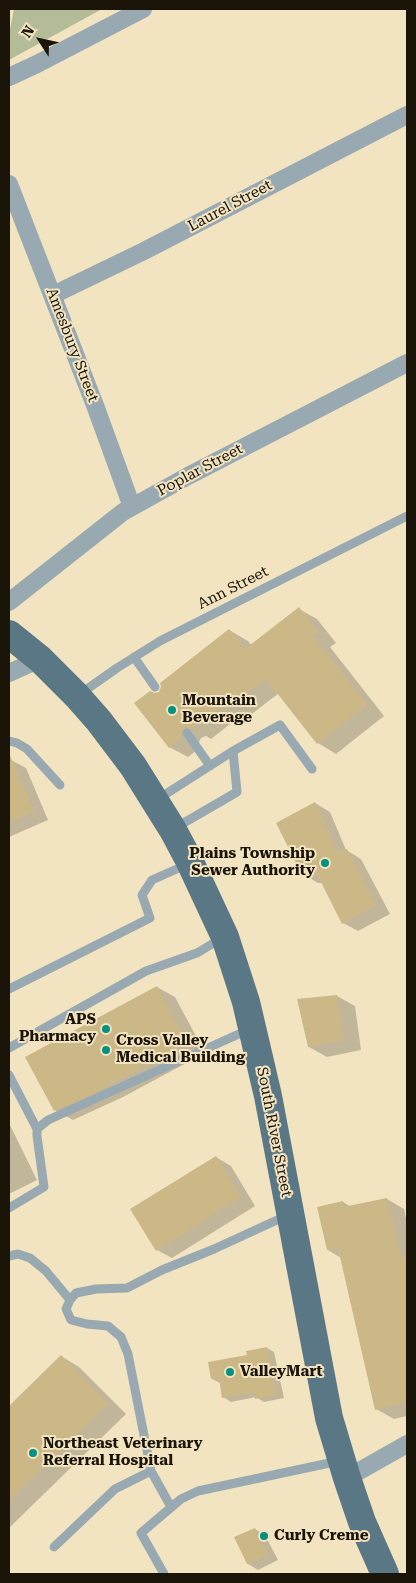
<!DOCTYPE html>
<style>
body{margin:0}
#map{position:relative;width:416px;height:1583px;overflow:hidden;background:#f3e4c1;font-family:"Roboto Serif",serif}
canvas{display:block}
.frame{position:absolute;inset:0;border:10px solid #1b1509;pointer-events:none}
.north{position:absolute;left:15px;top:15px;width:50px;height:50px;-webkit-text-stroke:4px #f3e4c1;paint-order:stroke;rotate:305deg;font-size:14px;font-weight:700;line-height:20px;text-align:center;color:#1b1509}
.north::after{content:'';display:block;margin:auto;width:18px;height:22px;background:#1b1509;clip-path:polygon(50% 0,100% 100%,50% 72%,0 100%)}
</style>
<div id="map">
<canvas width="416" height="1583"></canvas>
<div class="frame"></div>
<div class="north">N</div>
</div>
<script>
const g = document.querySelector('canvas').getContext('2d');
g.lineJoin = 'round';
function paint(path, color) { g.fillStyle = color; g.fill(path, 'evenodd'); }
const toPath = rows => new Path2D(rows.map(r => 'M' + r).join(''));
function stroke(path, color, width, dash) { g.strokeStyle = color; g.lineWidth = width; g.lineCap = dash ? 'butt' : 'round'; g.setLineDash(dash || []); g.stroke(path); }
function write(font, color, halo, rows, align = 'center') {
  g.font = font + ' "Roboto Serif",serif'; g.lineWidth = 4; g.setLineDash([]); g.textBaseline = 'middle'; g.strokeStyle = halo; g.fillStyle = color; for (const [text, x, y, turn = 0] of rows) {
    g.save(); g.translate(x, y); g.rotate((+turn || 0) * Math.PI / 180); g.textAlign = isNaN(turn) ? turn : align; if (halo) g.strokeText(text, 0, 0); g.fillText(text, 0, 0); g.restore();
  }
}
paint(toPath([
 [14,9,102,9,9,60,9,34]
]), '#b4bc97');
paint(toPath([
 [299,609,317,619,336,643,330,647,384,716,336,754,318,743,279,693,244,720,239,717,211,739,206,736,201,738,198,744,200,748,188,757,169,747,155,695,160,693,229,630,248,641,252,646],
 [11,760,26,768,48,820,9,837,9,761],
 [315,803,330,812,346,850,361,859,390,914,358,931,343,923,323,883,318,883,303,874],
 [157,987,175,997,205,1053,123,1097,73,1120,55,1110],
 [337,996,355,1006,361,1050,327,1057,309,1047],
 [9,1123,37,1180,9,1194],
 [216,1157,231,1166,255,1206,172,1258,157,1250],
 [387,1199,404,1209,407,1223,407,1416,394,1419,376,1409,341,1258,328,1250,343,1202,351,1207],
 [267,1348,274,1352,284,1398,264,1402,256,1397,231,1402,223,1397,220,1383,212,1379,248,1356],
 [61,1356,79,1367,126,1414,9,1528,9,1408],
 [255,1529,265,1535,278,1560,258,1570,248,1564]
]), '#0003');
paint(toPath([
 [299,607,318,632,313,636,367,705,317,744,266,679,225,710,222,706,192,729,187,727,183,728,181,733,182,737,169,748,134,703,150,691,155,693,159,692,161,687,160,683,229,629,245,649],
 [9,753,34,811,9,822],
 [315,802,337,852,347,849,376,905,342,924,317,874,302,875,276,823],
 [157,986,187,1043,105,1088,54,1111,25,1057],
 [337,995,344,1040,308,1047,297,999],
 [216,1156,241,1197,156,1251,130,1209],
 [387,1198,401,1257,407,1255,407,1402,375,1410,338,1248,327,1250,317,1207,343,1201,343,1207],
 [267,1347,277,1394,255,1399,254,1392,222,1398,219,1378,211,1379,208,1362,247,1355,246,1351],
 [61,1355,108,1404,9,1500,9,1406],
 [255,1528,261,1543,268,1554,247,1564,234,1537]
]), '#ccb786');
stroke(toPath([
 [134,657,155,687],
 [80,694,117,668,160,641,407,516],
 [187,733,210,766],
 [9,741,17,743,27,749,60,785],
 [233,751,280,725,312,769],
 [158,799,233,751,237,792,175,828],
 [9,989,150,918,142,895,152,880,188,864],
 [9,1048,146,971,197,953,222,938],
 [9,1075,37,1129],
 [9,1208,44,1187,37,1136,37,1129,48,1120,250,1029],
 [9,1256,18,1254,30,1258,46,1271,70,1300],
 [151,1471,171,1507],
 [54,1547,115,1489,151,1471,128,1354,121,1337,108,1326,87,1324,71,1320,66,1309,70,1300,76,1293,96,1289,127,1288,162,1270,214,1249,288,1215],
 [164,1574,141,1533,181,1499,198,1491,339,1461]
]), '#99a9b1', 9);
stroke(toPath([
 [9,77,37,64,143,9],
 [9,184,96,408,132,507],
 [53,295,144,251,407,115],
 [9,602,123,512,188,476,407,363],
 [9,673,40,659],
 [347,1478,407,1444]
]), '#99a9b1', 18);
stroke(toPath([
 [9,634,40,659,77,696,99,721,133,766,173,830,190,862,225,937,246,1002,268,1096,329,1418,347,1478,362,1522,385,1574]
]), '#597785', 28);
for (const [x, y, r, color] of [
 [172,710,5,"#02927e"],
 [325,863,5,"#02927e"],
 [106,1029,5,"#02927e"],
 [106,1050,5,"#02927e"],
 [230,1372,5,"#02927e"],
 [33,1453,5,"#02927e"],
 [264,1536,5,"#02927e"]
]) { const dot = new Path2D(); dot.arc(x, y, r, 0, 2 * Math.PI); g.fillStyle = color; g.fill(dot); stroke(dot, '#f3e4c1', 2); }
write('15px', '#1b1509', '#f3e4c1', [
 ["Laurel Street",230,206,-28],
 ["Amesbury Street",72,345,69],
 ["Poplar Street",200,470,-28],
 ["Ann Street",233,588,-27],
 ["South River Street",274,1132,79]
]);
write('bold 15px', '#1b1509', '#f3e4c1', [
 ["Mountain",182,701],
 ["Beverage",182,718],
 ["Plains Township",315,854,"right"],
 ["Sewer Authority",315,871,"right"],
 ["APS",96,1020,"right"],
 ["Pharmacy",96,1037,"right"],
 ["Cross Valley",116,1041],
 ["Medical Building",116,1058],
 ["ValleyMart",240,1372],
 ["Northeast Veterinary",43,1444],
 ["Referral Hospital",43,1461],
 ["Curly Creme",274,1536]
], 'left');
</script>
